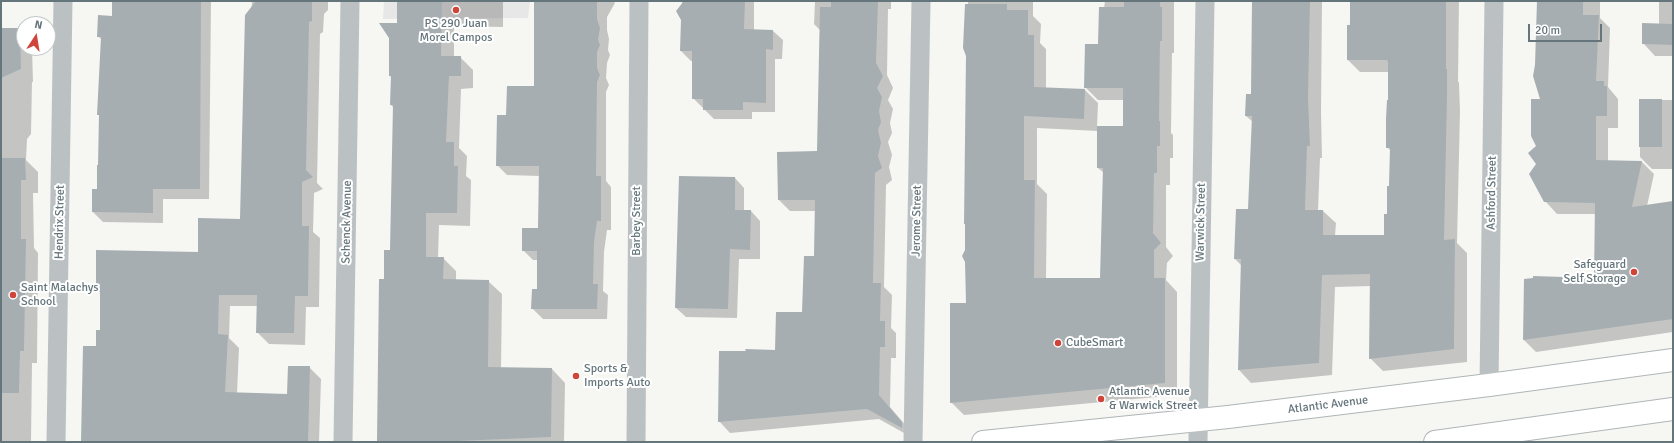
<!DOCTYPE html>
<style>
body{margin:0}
#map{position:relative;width:1674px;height:443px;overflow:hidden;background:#f6f6f3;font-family:Signika,sans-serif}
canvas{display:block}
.frame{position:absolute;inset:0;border:2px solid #64757b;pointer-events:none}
.north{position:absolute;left:16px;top:16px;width:40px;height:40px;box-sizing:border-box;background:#fff;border:1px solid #c1c8ca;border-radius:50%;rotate:12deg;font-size:11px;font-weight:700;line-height:16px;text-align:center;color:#64757b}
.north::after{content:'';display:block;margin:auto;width:14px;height:18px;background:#cf453a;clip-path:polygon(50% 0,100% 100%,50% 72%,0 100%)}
.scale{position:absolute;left:1528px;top:24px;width:74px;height:18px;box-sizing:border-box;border:2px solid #64757b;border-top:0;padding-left:5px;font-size:12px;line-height:14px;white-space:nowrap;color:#64757b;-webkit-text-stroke:3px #fff;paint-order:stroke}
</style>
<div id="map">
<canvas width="1674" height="443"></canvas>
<div class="frame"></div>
<div class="north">N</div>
<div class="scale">20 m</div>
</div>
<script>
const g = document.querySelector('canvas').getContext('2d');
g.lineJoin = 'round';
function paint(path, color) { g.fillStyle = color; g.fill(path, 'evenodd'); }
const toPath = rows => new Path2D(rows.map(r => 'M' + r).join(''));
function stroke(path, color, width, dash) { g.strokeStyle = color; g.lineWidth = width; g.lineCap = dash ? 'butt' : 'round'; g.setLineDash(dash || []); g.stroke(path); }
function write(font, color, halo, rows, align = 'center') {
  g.font = font + ' Signika,sans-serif'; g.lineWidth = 4; g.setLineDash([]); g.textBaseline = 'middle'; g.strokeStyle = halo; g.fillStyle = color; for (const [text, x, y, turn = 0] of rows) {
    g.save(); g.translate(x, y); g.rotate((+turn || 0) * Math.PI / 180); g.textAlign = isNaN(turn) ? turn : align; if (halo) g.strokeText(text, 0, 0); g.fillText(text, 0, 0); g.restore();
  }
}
paint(toPath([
 [384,1,530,1,528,18,383,19]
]), '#e7e7e7');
paint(toPath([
 [113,1,211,1,209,199,163,199,163,223,103,222,93,212,98,190,100,116,98,114,102,40,98,36,113,17],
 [252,1,328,1,328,10,324,14,323,32,320,34,317,183,323,189,314,193,313,232,320,238,319,307,306,307,305,345,269,344,257,332,258,306,230,306,229,338,239,348,237,394,288,395,309,367,321,379,319,442,82,442,101,331,101,294,97,289,199,253,241,220],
 [398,1,613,1,615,3,607,17,607,30,609,39,608,50,610,55,607,63,606,78,609,85,606,92,606,181,611,187,611,230,607,230,604,252,603,291,608,295,607,319,543,319,532,308,538,290,538,260,533,260,523,250,539,229,540,176,507,175,497,165,507,116,535,87,535,2,503,2,503,27,454,26,454,57,460,57,473,70,473,88,461,89,459,148,467,156,466,176,471,180,470,226,439,225,438,258,443,258,456,271,456,281,488,281,502,294,501,368,552,369,565,383,564,442,378,442,385,280,391,251,394,108,391,105,392,78,390,76,398,24],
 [682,1,754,1,754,30,773,31,783,40,782,59,775,59,775,112,752,112,752,119,714,119,693,98,693,61,691,61,681,51],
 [815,1,891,1,891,9,888,9,887,75,893,88,888,100,893,109,890,123,892,133,888,142,892,155,889,167,892,180,886,185,884,287,892,295,891,328,896,333,896,358,891,358,890,407,913,434,913,438,879,419,730,433,719,421,776,351,803,313,815,257,815,211,790,211,779,200,818,152,820,30,814,24],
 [968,1,1033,1,1033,16,1041,24,1040,43,1046,49,1046,88,1085,90,1098,103,1097,127,1124,127,1124,100,1098,100,1085,87,1099,45,1105,1,1174,1,1174,53,1172,53,1171,133,1173,135,1173,158,1170,158,1170,185,1166,185,1166,247,1173,256,1167,263,1166,280,1177,292,1177,395,964,415,951,402,967,304,966,225,965,224],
 [1037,128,1098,131,1098,168,1104,173,1101,279,1046,279,1047,194,1037,184],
 [1253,1,1322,1,1321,112,1322,158,1320,158,1318,211,1323,211,1336,223,1335,236,1385,236,1388,215,1391,151,1387,147,1389,72,1360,72,1348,60,1351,1,1459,1,1458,81,1459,83,1460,111,1457,243,1467,253,1467,362,1383,371,1370,358,1371,286,1335,287,1332,375,1251,383,1239,370,1242,266,1235,259,1249,210,1253,122,1246,116,1252,95],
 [1538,1,1600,1,1600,18,1610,28,1608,87,1618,99,1618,128,1608,128,1608,161,1642,162,1654,174,1647,206,1673,202,1673,332,1536,352,1524,340,1525,280,1595,279,1596,214,1557,214,1545,201,1537,164,1541,100,1536,65],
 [1659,1,1673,1,1673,56,1655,56,1643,43,1659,24],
 [1,29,19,29,24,33,24,48,32,48,33,82,32,82,31,134,27,139,26,160,38,172,38,193,33,193,34,248,38,253,37,363,32,363,31,442,1,442],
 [1640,100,1673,100,1673,169,1652,169,1640,157],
 [735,178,744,188,744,211,751,211,760,221,760,259,739,259,737,318,686,317,676,308]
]), '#0003');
paint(toPath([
 [112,1,201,1,200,189,153,189,153,213,92,212,92,189,97,189,97,165,98,165,99,115,97,115,101,37,97,37,98,15,112,16],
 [256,1,312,1,312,21,309,22,306,170,313,177,302,182,302,226,309,226,308,296,295,296,294,333,256,333,257,295,219,295,218,334,228,335,225,392,287,394,288,366,310,366,308,442,81,442,83,346,96,346,96,330,100,330,100,290,96,290,96,250,198,252,198,218,240,219,245,15],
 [397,1,442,1,441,56,461,56,461,76,449,76,446,142,454,142,454,166,458,166,457,213,426,213,426,257,444,257,443,279,489,280,488,367,552,368,551,437,435,442,377,442,379,279,384,279,384,250,390,250,393,105,390,105,391,76,389,76,389,38,379,23,397,23],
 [534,1,597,1,597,19,600,28,598,40,600,45,597,52,597,68,600,75,597,82,596,176,601,176,601,221,597,221,594,242,593,284,598,284,597,309,531,309,532,289,537,289,537,251,522,251,522,228,538,228,539,166,496,166,497,115,506,115,507,86,534,86],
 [684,1,745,1,744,29,773,30,773,50,766,49,766,103,743,102,743,110,703,110,703,99,692,99,692,51,680,51,681,20,676,11],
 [831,1,878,1,876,63,883,76,877,88,882,97,879,111,881,122,878,130,881,143,878,156,882,168,875,173,873,283,881,283,880,321,885,321,885,347,880,347,879,395,902,422,902,428,867,409,718,422,719,351,746,351,745,349,775,350,776,312,802,312,804,256,814,256,815,200,778,200,777,152,817,151,820,7,831,7],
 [1124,1,1160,1,1160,7,1162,7,1162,41,1160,41,1159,121,1160,121,1160,146,1157,146,1157,173,1154,173,1153,233,1161,243,1154,250,1154,278,1165,278,1165,383,950,403,950,303,966,303,965,262,962,256,965,250,965,224,964,224,966,56,963,48,965,4,1007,4,1007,10,1028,10,1028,35,1034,35,1034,87,1085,89,1084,119,1024,116,1024,180,1035,180,1034,278,1100,278,1103,168,1097,168,1097,126,1123,126,1123,88,1084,88,1085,44,1098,44,1099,7,1124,7],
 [1252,1,1310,1,1308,98,1310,146,1307,146,1305,210,1323,210,1323,235,1384,235,1384,214,1387,214,1387,186,1389,186,1390,148,1386,148,1386,119,1387,100,1388,100,1388,62,1387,60,1347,60,1347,25,1350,25,1350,1,1446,1,1446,69,1447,69,1447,97,1444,240,1455,239,1454,349,1369,359,1370,274,1322,275,1319,363,1238,370,1241,259,1234,259,1236,209,1248,209,1252,116,1245,116,1246,94,1251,94],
 [1537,1,1583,1,1583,15,1599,15,1596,81,1604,81,1604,86,1607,86,1607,116,1596,116,1596,160,1642,161,1632,207,1673,201,1673,319,1523,340,1524,279,1533,278,1533,276,1594,278,1595,203,1544,202,1529,174,1536,164,1528,153,1536,146,1531,136,1531,99,1540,99,1533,76,1535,65],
 [1642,23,1673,24,1673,45,1642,44],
 [1,28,20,28,21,69,1,78],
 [1639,99,1662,99,1662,147,1639,147],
 [1,158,25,158,26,180,21,180,21,239,26,239,24,351,20,351,19,393,1,393],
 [679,176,735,177,735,210,751,210,750,250,730,249,728,309,675,308]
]), '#a6aeb2');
const primary = toPath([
 [983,442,1228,417,1489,385,1673,360],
 [1435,442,1673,409]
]);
stroke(primary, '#afb5b7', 24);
stroke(toPath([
 [1489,385,1494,1],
 [56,442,63,1],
 [343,442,350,1],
 [636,442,639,1],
 [913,442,921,1],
 [1198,442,1205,1]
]), '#bbc1c3', 19);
stroke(primary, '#fff', 22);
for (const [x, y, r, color] of [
 [456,10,4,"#cf453a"],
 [1634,272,4,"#cf453a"],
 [13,295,4,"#cf453a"],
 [1058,343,4,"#cf453a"],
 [576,376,4,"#cf453a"],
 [1101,399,4,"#cf453a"]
]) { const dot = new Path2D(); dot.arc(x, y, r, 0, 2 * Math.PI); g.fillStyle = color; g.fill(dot); stroke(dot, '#fff', 1.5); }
write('12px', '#64757b', '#fff', [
 ["PS 290 Juan",456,24,"center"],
 ["Morel Campos",456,38,"center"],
 ["Safeguard",1626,265,"right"],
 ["Self Storage",1626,279,"right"],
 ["Saint Malachys",21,288],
 ["School",21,302],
 ["CubeSmart",1066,343],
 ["Sports &",584,369],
 ["Imports Auto",584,383],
 ["Atlantic Avenue",1109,392],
 ["& Warwick Street",1109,406]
], 'left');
write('12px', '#64757b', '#fff', [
 ["Ashford Street",1492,193,-89],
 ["Barbey Street",637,221,-90],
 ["Jerome Street",917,221,-89],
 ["Hendrix Street",60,222,-89],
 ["Schenck Avenue",347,222,-89],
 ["Warwick Street",1201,222,-89],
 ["Atlantic Avenue",1328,405,-7]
]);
</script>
